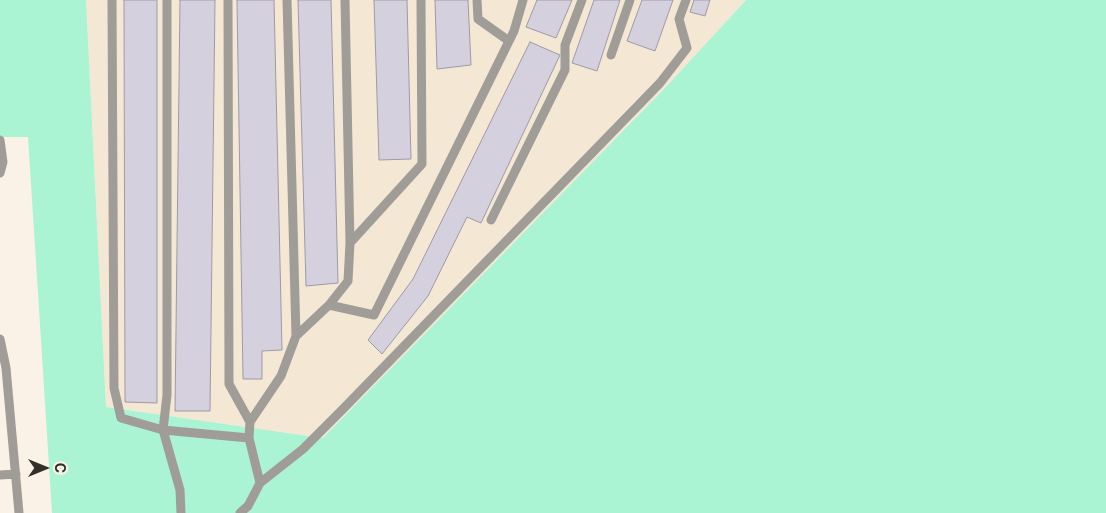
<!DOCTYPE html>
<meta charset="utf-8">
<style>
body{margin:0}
#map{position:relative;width:1106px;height:513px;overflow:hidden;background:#faf2e6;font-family:Inter,sans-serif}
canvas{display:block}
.north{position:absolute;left:20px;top:443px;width:50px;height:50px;-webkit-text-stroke:4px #faf2e6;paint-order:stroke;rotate:90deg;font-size:14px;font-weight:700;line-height:20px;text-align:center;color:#322f2a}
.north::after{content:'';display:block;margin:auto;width:18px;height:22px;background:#322f2a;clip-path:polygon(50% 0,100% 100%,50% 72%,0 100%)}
</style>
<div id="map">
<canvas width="1106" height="513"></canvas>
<div class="north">С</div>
</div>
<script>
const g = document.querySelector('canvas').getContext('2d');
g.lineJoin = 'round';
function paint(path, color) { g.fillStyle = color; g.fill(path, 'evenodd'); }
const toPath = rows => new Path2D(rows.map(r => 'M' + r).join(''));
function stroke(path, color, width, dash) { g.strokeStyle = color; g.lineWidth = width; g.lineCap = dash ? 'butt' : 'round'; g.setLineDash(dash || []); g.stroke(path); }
paint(toPath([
 [86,0,746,0,664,89,324,438,106,407]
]), '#f4e8d5');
paint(toPath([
 [0,0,86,0,106,407,323,438,664,89,746,0,1106,0,1106,513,52,513,28,137,0,137]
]), '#abf4d3');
const building = toPath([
 [124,0,157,0,157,403,125,402,124,0],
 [180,0,215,0,210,411,175,411,180,0],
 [237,0,274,0,282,350,262,351,262,379,243,379,237,0],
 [298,0,331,0,338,283,306,286,298,0],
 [374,0,407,0,411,159,379,160,374,0],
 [435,0,468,0,471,65,437,69,435,0],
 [537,0,572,0,556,38,526,27,537,0],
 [594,0,620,0,597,71,572,63,594,0],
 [642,0,673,0,655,51,627,41,642,0],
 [694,0,710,0,705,16,690,12,694,0],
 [530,42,560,55,481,223,467,217,428,296,382,354,368,340,413,279,530,42]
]);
paint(building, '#d4d0de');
stroke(building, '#9d9aa7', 1);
stroke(toPath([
 [112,0,114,388,121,418,163,430,180,490,181,513],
 [167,0,167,395,163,430,249,438],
 [228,0,229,384,250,422],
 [287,0,296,336],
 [345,0,350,243],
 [477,0,478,19,509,41],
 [611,55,630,0],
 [0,140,3,162,0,173],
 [491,220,565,70,565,45,582,0],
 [329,305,374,315,514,31,523,0],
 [0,339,6,368,19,513],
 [0,475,16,474],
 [260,483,303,449,342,410,660,83,687,48,679,19,686,0],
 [240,513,248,506,260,483,249,438,250,422,281,376,296,336,329,305,348,281,350,243,422,164,421,0]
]), '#a09c97', 9);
</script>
